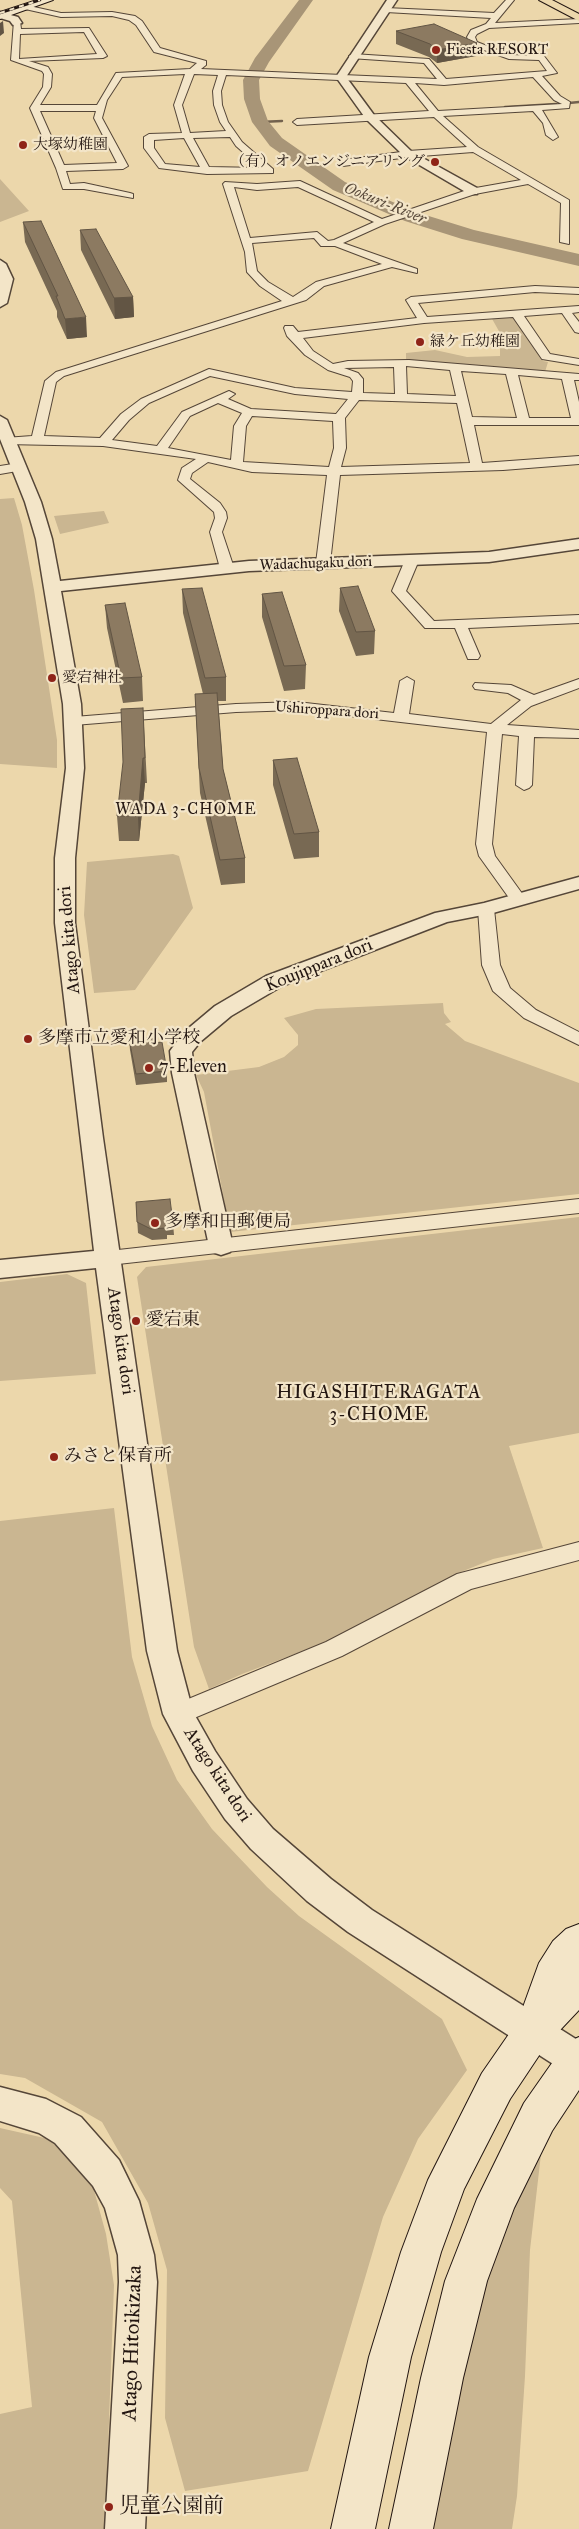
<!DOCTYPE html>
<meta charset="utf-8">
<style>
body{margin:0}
canvas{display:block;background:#ecd7ab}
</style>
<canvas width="579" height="2529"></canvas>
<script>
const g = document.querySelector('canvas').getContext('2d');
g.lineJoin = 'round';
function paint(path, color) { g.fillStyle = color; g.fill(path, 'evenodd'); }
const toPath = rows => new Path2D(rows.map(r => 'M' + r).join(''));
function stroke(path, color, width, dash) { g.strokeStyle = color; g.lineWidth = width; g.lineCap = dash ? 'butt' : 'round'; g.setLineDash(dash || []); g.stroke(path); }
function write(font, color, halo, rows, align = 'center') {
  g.font = font + ' "IM FELL Great Primer","Noto Serif JP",serif'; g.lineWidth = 4.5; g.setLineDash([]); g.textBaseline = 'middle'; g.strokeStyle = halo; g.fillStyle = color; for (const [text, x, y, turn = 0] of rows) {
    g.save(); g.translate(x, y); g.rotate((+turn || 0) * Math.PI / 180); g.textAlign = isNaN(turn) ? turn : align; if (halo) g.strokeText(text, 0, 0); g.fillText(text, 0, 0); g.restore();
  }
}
paint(toPath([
 [0,179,29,211,0,222],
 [509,316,513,317,543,361,548,362,545,372,406,361,406,353,435,350,467,357,500,356,500,333,491,317],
 [14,498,22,525,34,590,57,740,57,768,0,764,0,499],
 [104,511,109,523,60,534,54,516],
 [173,854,179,856,193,908,135,990,94,993,84,915,87,862],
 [443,1003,444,1013,451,1022,445,1024,465,1041,579,1083,579,1194,230,1232,204,1092,196,1075,259,1067,284,1057,298,1045,298,1035,284,1018,316,1009],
 [579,1217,579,1433,509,1446,543,1548,493,1559,461,1572,324,1643,242,1674,209,1689,194,1647,137,1277,146,1267],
 [67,1274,86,1283,96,1374,0,1381,0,1282],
 [114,1508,132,1657,152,1726,177,1780,212,1829,267,1887,299,1916,442,2019,467,2070,418,2139,383,2217,308,2471,185,2491,165,2418,167,2270,148,2203,102,2122,25,2078,0,2074,0,1521],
 [551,2126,541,2154,530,2250,525,2376,517,2496,512,2529,429,2529,479,2289,506,2216],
 [0,2128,49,2139,92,2183,106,2234,114,2285,105,2529,0,2529,0,2414,32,2407,12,2201,0,2188]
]), '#cab691');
stroke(toPath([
 [569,103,579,102],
 [505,107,556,104],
 [260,122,282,121]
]), '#73624e', 2.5);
paint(toPath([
 [299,0,313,0,269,62,259,80,260,99,268,121,282,138,345,182,419,213,474,230,579,254,579,266,462,239,405,221,333,190,270,146,252,122,244,99,243,80,255,58,299,0]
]), '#a89577');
const minor = toPath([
 [506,0,514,0,495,23,579,19,579,23,489,28,477,34,475,37,477,42,510,55,544,56,557,73,542,76,560,96,570,102,569,108,542,110,558,137,553,140,546,135,543,123,533,111,443,116,478,147,569,200,569,244,560,242,561,203,528,184,475,194,385,224,343,243,417,269,417,273,392,267,324,286,306,300,64,376,56,382,44,436,100,438,121,414,141,399,209,369,295,388,352,392,353,381,350,377,328,370,305,355,287,336,284,328,285,326,293,326,298,332,417,318,406,300,411,297,535,286,579,288,579,294,535,292,418,303,427,317,579,306,579,312,572,313,579,322,579,333,575,332,562,313,524,316,550,354,579,359,579,365,542,359,513,317,424,323,303,338,313,351,333,364,348,361,409,360,579,374,579,380,574,380,579,402,579,425,474,425,482,463,579,456,579,464,503,470,340,475,330,563,323,567,316,563,327,475,252,472,208,462,192,473,190,479,220,503,226,512,227,518,222,532,234,568,227,572,220,568,210,532,215,518,214,512,178,480,182,468,196,459,103,446,5,444,5,438,32,436,45,381,56,372,282,301,260,286,247,272,245,252,223,184,225,182,257,184,300,181,382,219,470,189,521,180,473,152,408,157,343,166,338,163,343,160,408,151,467,147,434,117,297,125,293,122,297,119,429,111,406,83,226,75,221,91,222,105,228,122,242,142,273,169,273,173,207,174,159,168,144,148,144,137,149,134,182,133,174,105,185,74,122,77,107,100,102,118,128,166,123,169,66,171,70,184,84,183,130,193,133,194,133,198,84,189,63,189,56,168,30,108,43,87,44,74,42,71,11,60,14,21,20,21,21,29,89,28,107,56,103,58,29,61,48,67,52,74,51,87,40,105,97,105,116,73,190,69,197,63,154,52,136,25,129,20,112,16,61,17,25,9,25,5,61,13,112,12,135,16,142,21,160,48,206,61,206,65,201,69,437,79,424,63,350,58,349,56,353,54,429,59,446,79,547,71,539,60,509,59,470,45,467,37,471,30,486,24,491,18,386,12,382,10,386,8,494,13,506,0],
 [84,32,97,54,19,59,20,34,84,32],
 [194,74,218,75,213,91,214,105,220,122,226,131,190,133,182,105,194,74],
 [533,77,554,100,562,104,438,111,415,83,444,85,533,77],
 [40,111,96,111,94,118,117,163,64,165,40,111],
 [230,137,236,146,261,168,209,167,193,138,230,137],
 [184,138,200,167,165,164,154,148,154,140,184,138],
 [234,187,257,190,298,187,374,222,334,240,328,241,317,232,250,238,234,187],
 [314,238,321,246,335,246,382,264,316,282,293,297,268,282,257,271,252,243,314,238],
 [406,366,450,370,456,396,407,394,406,366],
 [394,367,395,394,363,393,363,379,358,373,344,368,394,367],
 [461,371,506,374,517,418,472,417,461,371],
 [518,375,562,379,571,418,529,418,518,375],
 [210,376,295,394,348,399,336,414,251,409,228,399,235,394,229,391,182,412,157,446,112,440,129,420,149,403,210,376],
 [359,400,457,403,470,463,341,467,346,448,345,418,359,400],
 [218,403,242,413,234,426,231,460,168,448,190,416,218,403],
 [252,416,333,421,334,448,329,467,243,462,246,426,252,416],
 [19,463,23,464,25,467,23,470,0,474,0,466,19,463],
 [412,556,419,560,406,591,434,621,579,615,579,623,468,628,480,656,478,659,468,659,455,628,425,628,392,591,405,560,412,556],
 [407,677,414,681,409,714,491,724,521,700,508,693,475,689,473,686,475,683,511,685,534,695,579,679,579,688,531,706,507,725,579,730,579,738,534,737,532,785,529,788,524,790,516,785,519,736,502,734,492,844,495,856,526,899,524,902,512,902,479,856,476,844,487,732,297,710,236,712,74,725,67,721,74,717,236,704,297,702,394,713,400,681,407,677],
 [486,904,494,909,500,965,510,988,536,1010,579,1032,579,1045,524,1018,493,991,482,965,478,909,486,904],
 [579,1199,579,1213,109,1265,102,1263,99,1258,102,1253,109,1251,579,1199],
 [579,1542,579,1560,471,1589,342,1656,187,1721,178,1724,169,1721,166,1714,169,1707,326,1642,457,1574,579,1542]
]);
const tertiary = toPath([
 [387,0,397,0,346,77,374,115,412,152,477,188,477,194,469,194,404,156,366,119,336,77,387,0],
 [0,12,18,17,22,23,13,25,10,21,0,18,0,12],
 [0,260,6,264,13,279,7,303,0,307,0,260],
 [0,416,7,420,41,502,52,539,60,581,249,561,489,552,579,539,579,549,489,562,249,571,61,591,81,704,84,768,75,858,75,923,103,1138,177,1651,193,1712,215,1751,247,1799,273,1829,331,1879,372,1910,579,2041,579,2075,576,2076,564,2071,348,1932,307,1901,251,1849,225,1819,193,1771,163,1714,147,1651,96,1268,0,1278,0,1260,94,1251,55,923,55,858,66,768,63,704,36,539,25,502,0,439,0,416],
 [579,877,579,889,493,913,447,922,282,986,231,1016,200,1042,192,1052,194,1073,233,1246,230,1252,221,1255,212,1252,209,1246,172,1073,170,1051,184,1032,215,1006,266,976,435,913,484,903,579,877],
 [0,2087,46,2099,81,2117,119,2160,139,2201,154,2255,157,2282,145,2529,105,2529,119,2282,118,2255,105,2208,93,2186,55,2143,39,2133,0,2121,0,2087]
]);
const secondary = toPath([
 [37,0,53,0,0,19,0,12,37,0],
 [579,1924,579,2010,546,2045,510,2099,464,2189,441,2252,411,2357,375,2529,331,2529,369,2357,401,2252,428,2180,482,2073,518,2021,539,1963,553,1941,566,1929,579,1924],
 [579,2037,579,2090,552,2131,514,2208,487,2281,463,2378,433,2529,389,2529,421,2378,445,2281,477,2199,524,2103,566,2043,579,2037]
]);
const primary = toPath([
 [539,0,552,0,579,14,579,21,539,0]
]);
stroke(minor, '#554638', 2);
stroke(tertiary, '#554638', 3);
stroke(secondary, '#231611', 2);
stroke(primary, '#231611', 2);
paint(minor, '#f3e5c8');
paint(tertiary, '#f3e5c8');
paint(secondary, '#f3e5c8');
paint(primary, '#ecd7ab');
const rail = toPath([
 [0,13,40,0]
]);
stroke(rail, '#231611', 2.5);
stroke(rail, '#f3e5c8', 2, [5]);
paint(toPath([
 [396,31,477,43,476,56,437,63,429,57,396,44],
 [23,222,87,337,67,339,57,317,57,311,25,242],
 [80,230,133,297,134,317,115,319,81,250],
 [340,588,375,631,374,654,356,656,339,611],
 [182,589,226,677,226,701,218,701,223,769,245,858,245,883,221,885,200,793,195,694,203,694,183,613],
 [262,594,306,665,305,689,284,691,262,617],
 [105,605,142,677,143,701,123,703,107,628],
 [143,708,147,783,145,783,139,841,119,841,117,816],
 [273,760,319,832,319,857,294,859,273,785],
 [129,1039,153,1043,167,1071,167,1082,136,1085,130,1050],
 [136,1202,173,1223,174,1235,167,1235,167,1239,152,1240,138,1233]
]), '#786953');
paint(toPath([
 [3,21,4,33,0,36,0,23],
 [477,43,476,56,437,63,437,50],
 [133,297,134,317,115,319,114,298],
 [86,317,87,337,67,339,65,319],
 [143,758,145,783,139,841,138,816]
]), '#625544');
const building = toPath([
 [434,24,477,43,437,50,430,44,396,31,434,24],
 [41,221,86,317,65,319,56,296,58,296,23,222,41,221],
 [96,229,133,297,114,298,80,230,96,229],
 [358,586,375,631,356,632,340,588,358,586],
 [202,588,226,677,205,678,182,589,202,588],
 [282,592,306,665,284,666,262,594,282,592],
 [125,603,142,677,121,678,105,605,125,603],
 [217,693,223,769,245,858,220,860,199,768,195,694,217,693],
 [143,708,145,758,143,758,138,816,117,816,123,762,121,709,143,708],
 [297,758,319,832,294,834,273,760,297,758],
 [152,1037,153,1043,162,1042,167,1071,136,1074,129,1039,152,1037],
 [170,1199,173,1223,166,1224,166,1228,151,1229,137,1222,136,1202,170,1199]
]);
paint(building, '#8c7a61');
stroke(building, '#625544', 1);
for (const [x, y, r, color] of [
 [436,50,5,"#8f2418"],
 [23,145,5,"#8f2418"],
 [435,162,5,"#8f2418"],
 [420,342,5,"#8f2418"],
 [52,678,5,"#8f2418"],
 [28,1039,5,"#8f2418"],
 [149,1068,5,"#8f2418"],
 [155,1223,5,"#8f2418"],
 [136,1321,5,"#8f2418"],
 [54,1457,5,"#8f2418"],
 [109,2507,5,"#8f2418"]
]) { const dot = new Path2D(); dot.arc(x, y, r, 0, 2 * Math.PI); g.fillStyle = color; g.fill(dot); stroke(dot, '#f3e5c8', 2); }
write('15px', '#231611', '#f3e5c8', [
 ["Fiesta RESORT",446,50],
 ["大塚幼稚園",33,145],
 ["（有）オノエンジニアリング",425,162,"right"],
 ["緑ケ丘幼稚園",430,342],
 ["愛宕神社",62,678]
], 'left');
write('15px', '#231611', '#f3e5c8', [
 ["Wadachugaku dori",316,564,-2],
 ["Ushiroppara dori",327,711,4]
]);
write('italic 16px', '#58493a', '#f3e5c8', [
 ["Ookuri-River",385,204,22]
]);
g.letterSpacing = '1px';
write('16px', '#231611', '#f3e5c8', [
 ["WADA 3-CHOME",186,810]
]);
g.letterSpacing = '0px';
write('18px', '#231611', '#f3e5c8', [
 ["Atago kita dori",70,940,-95],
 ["Koujippara dori",319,966,-22],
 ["Atago kita dori",120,1341,82],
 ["Atago kita dori",217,1775,57]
]);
write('18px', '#231611', '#f3e5c8', [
 ["多摩市立愛和小学校",38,1039],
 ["7-Eleven",159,1068],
 ["多摩和田郵便局",165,1223],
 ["愛宕東",146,1321],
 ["みさと保育所",64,1457]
], 'left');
g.letterSpacing = '1px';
write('19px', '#231611', '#f3e5c8', [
 ["HIGASHITERAGATA",379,1393],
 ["3-CHOME",379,1415]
]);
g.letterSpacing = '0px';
write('21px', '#231611', '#f3e5c8', [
 ["Atago Hitoikizaka",133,2343,-88]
]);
write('21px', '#231611', '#f3e5c8', [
 ["児童公園前",119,2507]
], 'left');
</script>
